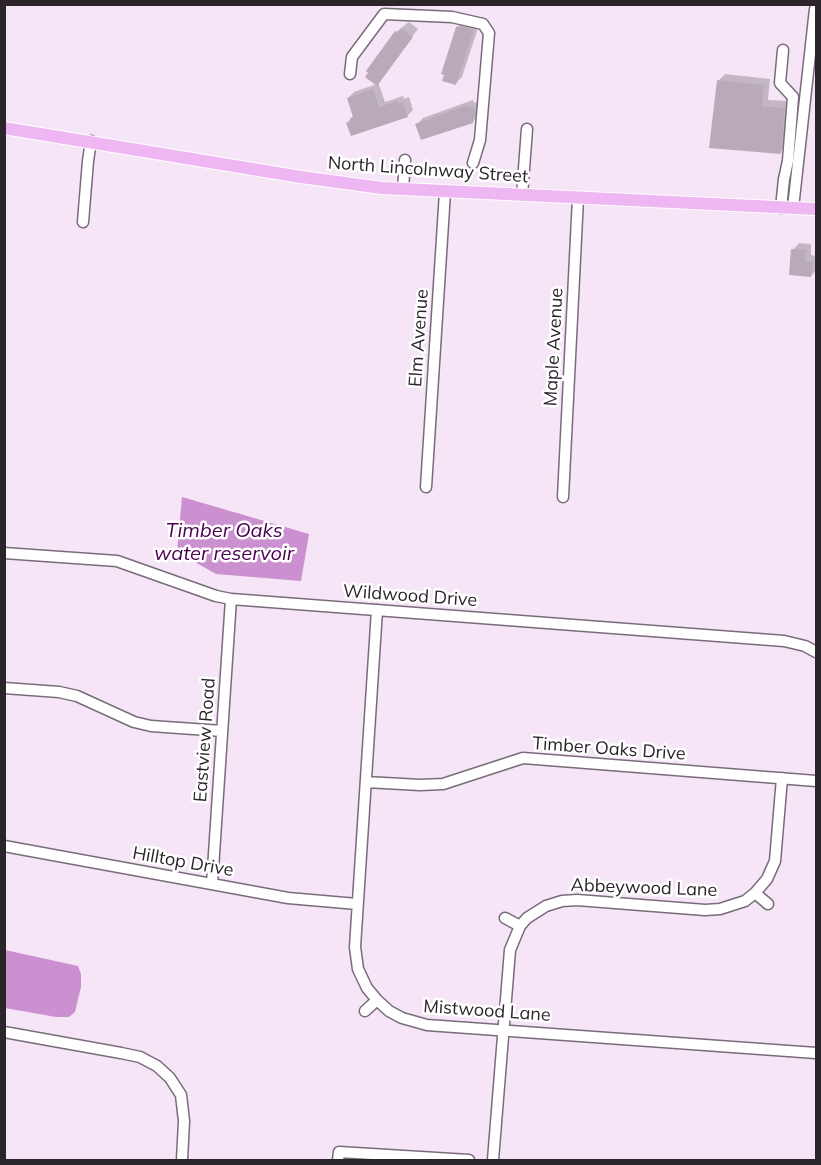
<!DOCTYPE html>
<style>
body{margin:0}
#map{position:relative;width:821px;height:1165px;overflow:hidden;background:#f5e5f6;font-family:Mulish,sans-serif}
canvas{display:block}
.frame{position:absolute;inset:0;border:6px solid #2b252b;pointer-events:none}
</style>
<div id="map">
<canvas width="821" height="1165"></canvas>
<div class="frame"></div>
</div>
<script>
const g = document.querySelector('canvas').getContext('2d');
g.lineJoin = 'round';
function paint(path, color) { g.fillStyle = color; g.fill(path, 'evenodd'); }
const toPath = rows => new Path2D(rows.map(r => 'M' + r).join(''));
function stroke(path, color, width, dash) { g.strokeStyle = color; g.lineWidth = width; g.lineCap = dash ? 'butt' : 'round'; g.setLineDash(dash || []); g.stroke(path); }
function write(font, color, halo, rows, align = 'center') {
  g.font = font + ' Mulish,sans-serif'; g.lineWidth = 5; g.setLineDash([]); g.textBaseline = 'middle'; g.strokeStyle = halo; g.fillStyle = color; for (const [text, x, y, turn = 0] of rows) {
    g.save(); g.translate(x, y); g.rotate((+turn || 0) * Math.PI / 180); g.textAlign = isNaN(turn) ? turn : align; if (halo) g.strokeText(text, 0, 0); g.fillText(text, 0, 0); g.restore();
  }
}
paint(toPath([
 [182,497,309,534,301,581,216,574,177,552],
 [5,950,78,966,81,974,81,987,75,1012,69,1017,56,1017,5,1008]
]), '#cb90d0');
paint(toPath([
 [464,21,479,25,462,77,456,83,457,28],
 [409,22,418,29,378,82,385,102,403,96,404,99,409,97,413,110,407,116,347,123,354,115,348,98,354,92,377,84,368,70,396,32],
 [725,74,770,79,768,100,790,101,787,146,780,152,719,80],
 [473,100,474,103,480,101,479,115,472,122,417,124,423,118],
 [799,243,811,244,811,255,816,256,816,270,811,276,793,250]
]), '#0003');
paint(toPath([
 [459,26,473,30,473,32,456,85,442,81,444,75,441,74,456,27],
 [401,28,413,37,377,86,365,77,368,73,366,71,395,31,398,33],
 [717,80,764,85,762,106,785,108,781,154,709,148],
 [373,89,379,107,397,101,398,104,403,102,408,117,351,136,346,123,351,121,350,118,353,117,347,98],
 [467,105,468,108,473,106,475,111,473,123,421,140,415,124],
 [791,249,806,250,805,261,813,262,811,277,789,275]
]), '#b9aaba');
const minor = toPath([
 [350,74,352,57,384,14,452,17,483,24,489,33,480,140,473,163],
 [403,189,405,160],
 [522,195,527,129],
 [781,208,784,179,788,161,793,97,780,83,783,50],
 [793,208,815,9],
 [83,222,88,161,91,141],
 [426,487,445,192],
 [563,497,578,198],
 [4,553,117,561,216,596,231,599,784,641,805,646,816,652],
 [377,610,355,947,358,969,367,988,377,1000,389,1011,402,1018,427,1025,816,1053],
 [4,688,59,692,77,696,134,722,151,726,222,731],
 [366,782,420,785,443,784,523,758,816,781],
 [4,846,288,898,357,904],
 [212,884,231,599],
 [755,893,768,904],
 [505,918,520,926],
 [365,1011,377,1000],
 [4,1032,121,1053,140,1057,157,1066,170,1078,181,1095,184,1121,182,1160],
 [338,1160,339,1152,469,1160],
 [493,1160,510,950,520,926,527,918,546,906,562,901,577,900,705,910,720,909,745,901,755,893,767,879,775,861,782,778]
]);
const major = toPath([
 [4,128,301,177,382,188,816,209]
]);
stroke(minor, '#796c7a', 13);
stroke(major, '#fff', 14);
stroke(toPath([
 [4,5,34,4]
]), '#988d99', 1.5, [4.5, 4.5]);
stroke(minor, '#fff', 10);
stroke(major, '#eeb6f2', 12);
write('18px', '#2b252b', '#fff', [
 ["North Lincolnway Street",428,170,4],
 ["Elm Avenue",419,338,-86],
 ["Maple Avenue",554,347,-87],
 ["Wildwood Drive",410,596,4],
 ["Eastview Road",205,740,-86],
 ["Timber Oaks Drive",609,749,4],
 ["Hilltop Drive",183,862,10],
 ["Abbeywood Lane",644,888,2],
 ["Mistwood Lane",487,1011,4]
]);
write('italic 20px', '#4b0052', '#fff', [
 ["Timber Oaks",224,531],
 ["water reservoir",224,554]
]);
</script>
